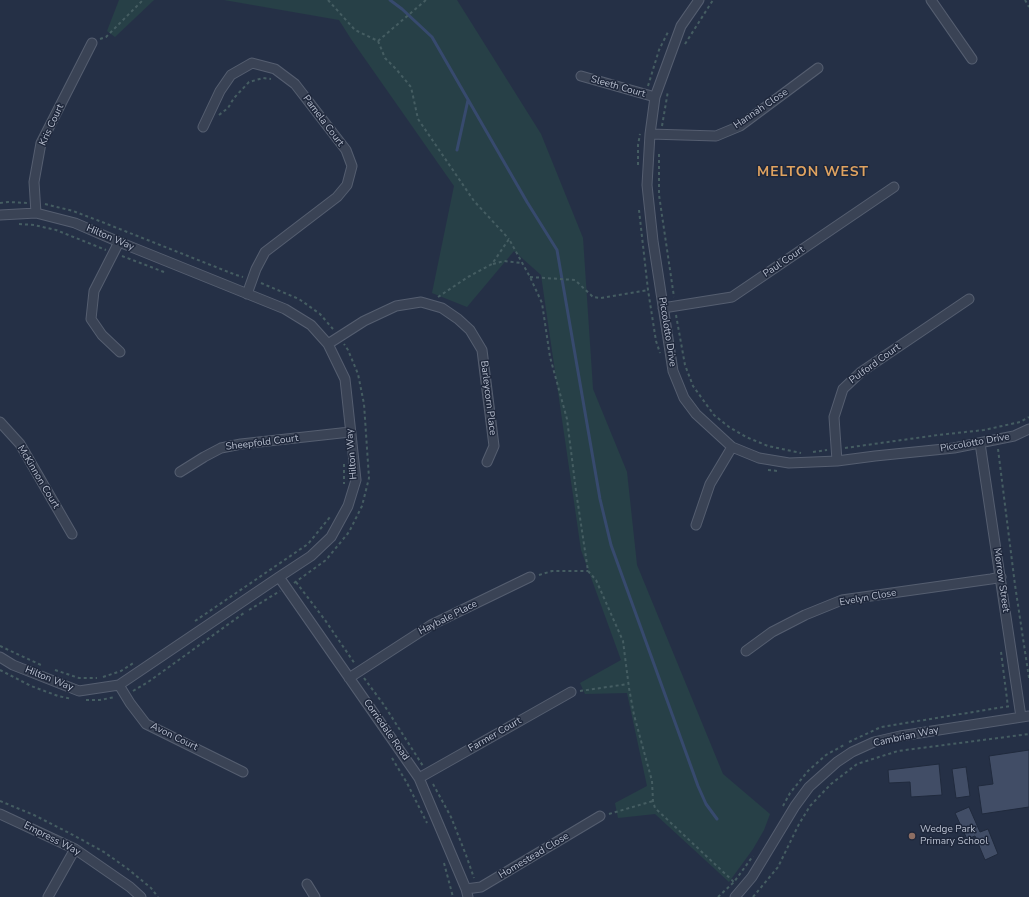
<!DOCTYPE html>
<style>
body{margin:0}
canvas{display:block;background:#253046}
</style>
<canvas width="1029" height="897"></canvas>
<script>
const g = document.querySelector('canvas').getContext('2d');
g.lineJoin = 'round';
function paint(path, color) { g.fillStyle = color; g.fill(path, 'evenodd'); }
const toPath = rows => new Path2D(rows.map(r => 'M' + r).join(''));
function stroke(path, color, width, dash) { g.strokeStyle = color; g.lineWidth = width; g.lineCap = dash ? 'butt' : 'round'; g.setLineDash(dash || []); g.stroke(path); }
function write(font, color, halo, rows, align = 'center') {
  g.font = font + ' "Nunito Sans",sans-serif'; g.lineWidth = 3; g.setLineDash([]); g.textBaseline = 'middle'; g.strokeStyle = halo; g.fillStyle = color; for (const [text, x, y, turn = 0] of rows) {
    g.save(); g.translate(x, y); g.rotate((+turn || 0) * Math.PI / 180); g.textAlign = isNaN(turn) ? turn : align; if (halo) g.strokeText(text, 0, 0); g.fillText(text, 0, 0); g.restore();
  }
}
paint(toPath([
 [119,0,154,0,115,37,107,31],
 [224,0,457,0,541,134,583,238,593,389,627,472,637,565,723,774,770,814,764,830,753,849,729,882,655,814,618,818,615,803,647,786,627,693,585,694,580,683,621,660,581,550,541,275,514,251,467,307,432,293,454,186,351,39,339,20]
]), '#274047');
stroke(toPath([
 [390,0,402,9,432,37,527,202,557,250,600,499,611,545,698,786,706,804,717,819],
 [457,150,468,100]
]), '#374a6e', 3);
const building = toPath([
 [1029,750,1029,807,982,814,978,786,993,784,989,756,1029,750],
 [939,764,942,795,911,797,910,782,889,783,888,770,939,764],
 [966,767,970,796,956,798,952,769,966,767],
 [969,807,980,832,988,829,998,854,985,860,975,836,967,839,955,813,969,807]
]);
paint(building, '#414d66');
stroke(building, '#202a3d', 1);
const street = toPath([
 [699,0,681,26,655,97,650,134,647,185,653,241,673,371,684,398,696,414,732,447,759,458,789,463,837,461,875,456,954,448,1014,436,1029,429],
 [931,0,972,59],
 [581,76,655,97],
 [203,127,220,91,231,75,252,63,275,69,295,84,346,150,352,166,347,185,337,197,265,252,256,269,247,294],
 [650,134,716,136,740,126,818,68],
 [36,213,34,182,41,143,92,43],
 [0,215,36,213,75,223,119,242,285,309,311,325,328,344,345,379,356,480,348,506,331,537,311,556,279,577,119,685,79,691,13,665,0,657],
 [119,242,94,291,91,319,102,335,120,352],
 [663,308,732,297,894,187],
 [328,344,364,321,396,306,421,302,442,308,458,319,470,330,482,350,494,446,487,462],
 [0,422,20,444,72,534],
 [980,443,1021,717],
 [837,461,834,417,843,389,861,372,969,299],
 [180,472,204,457,221,448,241,444,350,432],
 [696,525,710,484,732,447],
 [279,577,419,778,466,889,468,897],
 [746,651,772,632,805,615,842,600,991,579,1001,577],
 [349,678,431,625,530,577],
 [119,685,130,703,146,724,243,772],
 [419,778,571,692],
 [0,814,75,849,130,887,141,897],
 [307,884,315,897],
 [466,889,481,887,600,816],
 [48,897,75,849],
 [735,897,752,877,795,806,809,787,837,762,852,752,874,742,900,736,1029,716]
]);
stroke(street, '#555e70', 11);
stroke(toPath([
 [328,0,355,30,378,41,385,58,396,69,411,87,418,119,474,201,509,239],
 [1025,0,1029,7],
 [100,39,106,37,143,0],
 [378,41,426,0],
 [685,44,713,0],
 [648,86,659,50,668,32],
 [219,115,228,108,234,98,249,82,263,78,271,79],
 [662,126,668,91],
 [659,154,659,195,674,297],
 [638,165,638,145,640,134],
 [0,203,8,202,27,203],
 [45,204,73,211,102,222,236,275,243,277],
 [639,210,648,290,656,341,660,353],
 [19,224,34,225,56,230,106,250],
 [122,256,164,272],
 [493,264,504,261,521,263],
 [530,277,575,280,593,297,601,298,648,290],
 [261,283,299,299,320,314,333,329],
 [438,297,468,277,492,264,509,239,530,277,542,303,550,357,567,419,576,491,588,571,596,580,623,641,629,688,634,715,652,781,653,801,655,808,735,883],
 [676,315,685,365,693,386,714,415,729,427,746,437,768,446,801,453],
 [845,448,938,435,984,430,1020,422,1029,417],
 [998,449,1015,585,1029,678],
 [813,452,827,450],
 [344,464,344,484],
 [768,470,778,471],
 [539,575,552,571,588,571],
 [296,582,325,620,355,664],
 [294,583,326,560,349,532,362,506,369,478,364,404,358,374,348,350,344,344],
 [249,610,280,591],
 [195,621,308,544,330,517],
 [0,646,43,666],
 [1001,652,1008,707],
 [0,670,31,686,58,696,72,699],
 [55,670,79,678,97,678],
 [103,677,121,671,135,662],
 [364,678,384,705,423,766],
 [133,691,148,682,244,613],
 [580,691,628,684],
 [86,700,100,700,115,697],
 [849,742,881,727,1010,706],
 [392,758,407,783,427,823],
 [433,784,451,817,466,855,474,878],
 [0,801,34,815,75,836,104,852,128,869,151,888,158,897],
 [783,806,790,793,808,771,826,755,844,745],
 [609,814,653,801],
 [444,863,453,897],
 [718,897,734,882,753,856],
 [753,897,778,867,799,824,810,806,831,784,857,764,898,751,1029,734]
]), '#455d62', 2, [3, 3]);
stroke(street, '#3a4355', 9);
for (const [x, y, r, color] of [
 [912,836,4,"#8d6e63"]
]) { const dot = new Path2D(); dot.arc(x, y, r, 0, 2 * Math.PI); g.fillStyle = color; g.fill(dot); stroke(dot, '#1e273b', 1.5); }
write('10px', '#b7bece', '#1e273b', [
 ["Sleeth Court",618,87,16],
 ["Hannah Close",761,109,-34],
 ["Pamela Court",323,121,53],
 ["Kris Court",52,125,-65],
 ["Hilton Way",110,238,23],
 ["Paul Court",784,262,-34],
 ["Piccolotto Drive",667,332,81],
 ["Pulford Court",875,364,-36],
 ["Barleycorn Place",488,398,83],
 ["Sheepfold Court",262,443,-7],
 ["Piccolotto Drive",975,443,-10],
 ["Hilton Way",352,454,-95],
 ["McKinnon Court",38,477,59],
 ["Morrow Street",1001,580,82],
 ["Evelyn Close",868,598,-10],
 ["Haybale Place",448,618,-27],
 ["Hilton Way",49,679,22],
 ["Corriedale Road",386,730,55],
 ["Farmer Court",495,735,-30],
 ["Avon Court",174,737,26],
 ["Cambrian Way",906,737,-12],
 ["Empress Way",52,839,27],
 ["Homestead Close",534,856,-31]
]);
write('10px', '#b7bece', '#1e273b', [
 ["Wedge Park",920,830],
 ["Primary School",920,842]
], 'left');
g.letterSpacing = '1px';
write('bold 14px', '#e0a360', '#1e273b', [
 ["MELTON WEST",813,173]
]);
g.letterSpacing = '0px';
</script>
